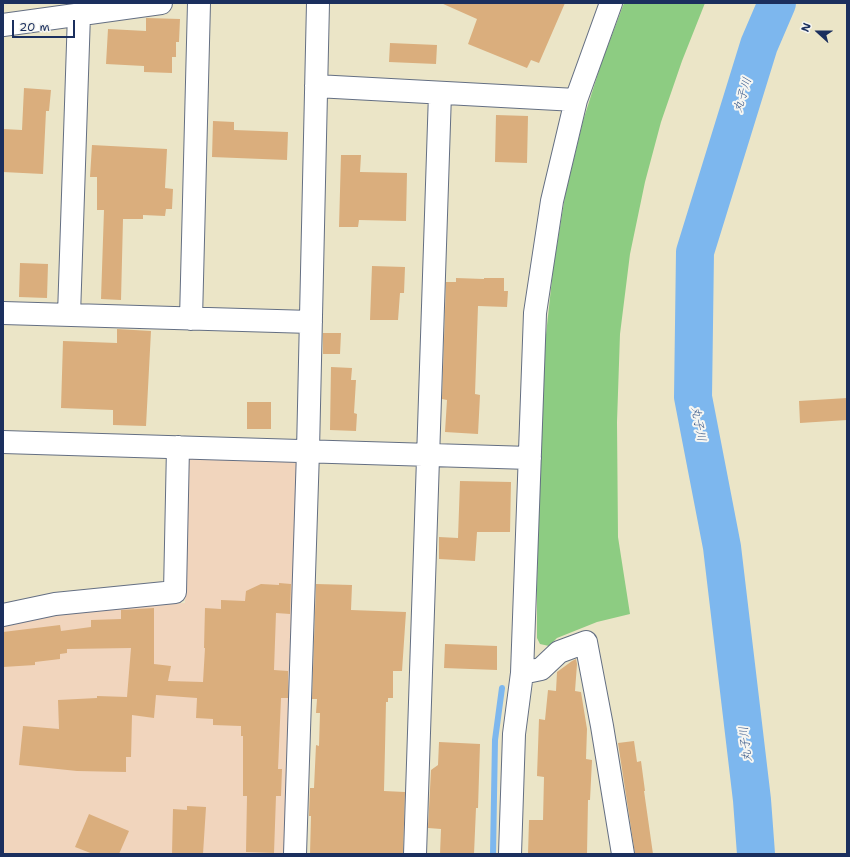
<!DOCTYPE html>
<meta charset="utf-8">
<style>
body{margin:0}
#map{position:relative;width:850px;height:857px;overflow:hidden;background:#ebe5c7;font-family:"Shantell Sans",sans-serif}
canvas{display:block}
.frame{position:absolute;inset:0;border:4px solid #1b2f5e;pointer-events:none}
.north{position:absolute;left:798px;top:12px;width:40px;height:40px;-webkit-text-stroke:3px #f6f6f2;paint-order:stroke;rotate:291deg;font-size:11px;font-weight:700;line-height:16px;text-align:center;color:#1b2f5e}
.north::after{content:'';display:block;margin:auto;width:14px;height:18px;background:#1b2f5e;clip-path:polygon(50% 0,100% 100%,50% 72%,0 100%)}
.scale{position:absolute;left:12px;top:20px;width:63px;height:18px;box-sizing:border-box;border:2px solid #1b2f5e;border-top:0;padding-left:5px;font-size:12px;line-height:14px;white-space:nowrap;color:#1b2f5e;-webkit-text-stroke:3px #f6f6f2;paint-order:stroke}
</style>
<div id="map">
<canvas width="850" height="857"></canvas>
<div class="frame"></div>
<div class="north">N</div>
<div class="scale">20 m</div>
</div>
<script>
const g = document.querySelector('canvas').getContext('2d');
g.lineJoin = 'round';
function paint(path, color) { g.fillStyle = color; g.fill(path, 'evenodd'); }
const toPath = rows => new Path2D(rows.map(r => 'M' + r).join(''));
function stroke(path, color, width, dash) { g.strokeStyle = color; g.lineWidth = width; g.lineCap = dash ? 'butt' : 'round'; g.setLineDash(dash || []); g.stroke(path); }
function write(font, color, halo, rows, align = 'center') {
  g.font = font + ' "Shantell Sans","Klee One",sans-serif'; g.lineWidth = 4; g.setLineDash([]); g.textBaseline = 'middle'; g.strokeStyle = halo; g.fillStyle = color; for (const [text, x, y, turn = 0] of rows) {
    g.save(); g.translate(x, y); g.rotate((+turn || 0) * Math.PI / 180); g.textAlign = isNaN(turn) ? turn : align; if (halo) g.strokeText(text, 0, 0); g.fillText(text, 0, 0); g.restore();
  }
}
paint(toPath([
 [187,455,299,458,284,854,3,854,3,623,74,611,185,603]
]), '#f1d5bd');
paint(toPath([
 [624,3,705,3,682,61,661,122,645,182,630,254,620,334,617,422,618,537,630,614,597,622,557,638,549,646,540,644,537,638,537,587,540,451,544,353,553,270,565,196,583,121,601,64]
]), '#8dcc82');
stroke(toPath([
 [493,854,495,740,502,688]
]), '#7db7ee', 6);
stroke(toPath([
 [756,854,752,800,722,547,693,397,695,252,759,45,777,3]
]), '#7db7ee', 38);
paint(toPath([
 [441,3,565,3,539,63,531,60,527,68,468,44,477,19],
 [146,18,180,19,179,42,176,42,176,57,172,57,172,73,144,72,144,66,106,64,108,29,146,31],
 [390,43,437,45,436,64,389,62],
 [24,88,51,90,49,111,46,111,43,174,3,172,3,129,22,130],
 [496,115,528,116,527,163,495,162],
 [213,121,234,122,234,130,288,132,287,160,212,157],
 [92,145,167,149,165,188,173,189,172,209,166,209,165,216,143,215,143,219,123,219,121,300,101,299,104,210,97,210,97,177,90,177],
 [341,155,361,155,360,172,407,173,406,221,359,220,358,227,339,227],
 [20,263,48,264,47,298,19,297],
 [372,266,405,267,404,293,400,293,398,320,370,320],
 [456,278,484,279,484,278,504,278,504,291,508,291,507,307,478,306,475,394,480,395,478,434,445,432,447,400,442,399,446,282,456,282],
 [117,329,151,331,146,426,113,425,113,410,61,408,63,341,117,343],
 [323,333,341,333,340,354,323,354],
 [331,367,352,368,351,380,356,380,354,413,357,414,356,431,330,430],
 [847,398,847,420,800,423,799,401],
 [247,402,271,402,271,429,247,429],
 [460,481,511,482,510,532,477,532,475,561,439,559,439,537,458,538],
 [279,583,291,584,290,614,276,613,274,670,288,671,288,698,281,698,278,769,282,769,281,796,276,796,274,853,246,852,247,796,243,796,243,736,241,736,241,726,213,725,213,719,196,718,197,698,156,695,154,718,132,715,131,757,126,757,126,772,77,771,19,765,23,726,59,729,58,700,97,698,97,696,127,697,131,648,67,649,67,653,60,654,60,659,35,662,35,665,3,667,3,632,60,625,61,631,91,627,91,620,121,619,121,610,154,608,154,664,171,666,168,681,203,682,205,648,204,648,205,608,221,609,221,600,245,601,246,591,261,584,279,585],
 [316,584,352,585,351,610,406,612,402,671,393,671,393,698,388,698,388,702,386,702,385,748,384,791,405,792,403,854,310,854,311,816,309,816,310,788,314,788,316,745,319,746,320,713,316,713,317,699,312,699],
 [445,644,497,646,497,670,444,668],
 [576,659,577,664,575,691,581,692,587,729,586,759,592,760,590,800,588,800,587,854,528,854,529,820,543,820,544,777,537,776,539,719,545,720,548,690,556,691,557,672,572,661],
 [634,741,637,762,641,761,645,791,644,791,653,854,635,854,618,743],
 [439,742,480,744,478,808,476,808,474,854,440,854,441,829,428,828,431,770,438,765],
 [187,806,206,807,203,854,172,854,173,809,187,810],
 [89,814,129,831,119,854,93,854,75,847]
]), '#daae7d');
const minor = toPath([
 [3,25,161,3],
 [316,86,576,100],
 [3,313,311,322],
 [69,315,79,14],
 [191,319,199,3],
 [3,442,530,458],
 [3,615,55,604,175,592,178,447],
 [522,673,541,669,559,652,586,642,602,726,623,854],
 [295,854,308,451,318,3],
 [415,854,440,93],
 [510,854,514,734,522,673,535,313,552,201,576,100,611,3]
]);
stroke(minor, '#646f83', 24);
stroke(minor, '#fff', 22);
write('italic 12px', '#385889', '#f6f6f2', [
 ["丸子川",743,95,-73],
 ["丸子川",698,424,79],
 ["丸子川",746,744,-97]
]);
</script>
